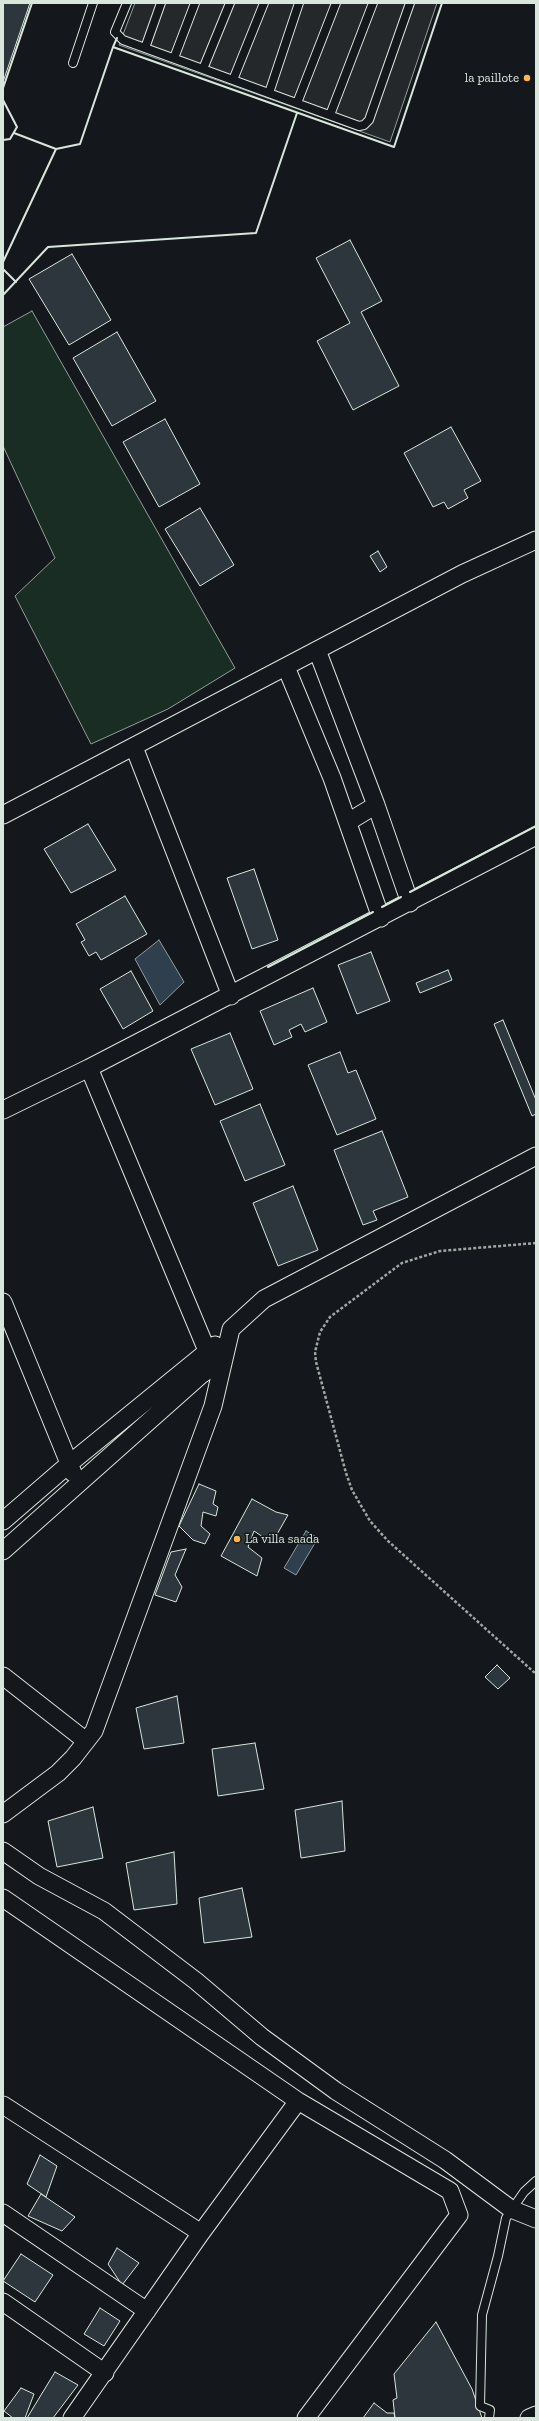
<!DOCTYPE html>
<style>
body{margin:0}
#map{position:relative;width:539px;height:2421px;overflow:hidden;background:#14181c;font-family:"Zilla Slab",serif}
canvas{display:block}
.frame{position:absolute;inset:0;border:4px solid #d8e6dc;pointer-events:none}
</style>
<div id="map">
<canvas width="539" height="2421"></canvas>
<div class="frame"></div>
</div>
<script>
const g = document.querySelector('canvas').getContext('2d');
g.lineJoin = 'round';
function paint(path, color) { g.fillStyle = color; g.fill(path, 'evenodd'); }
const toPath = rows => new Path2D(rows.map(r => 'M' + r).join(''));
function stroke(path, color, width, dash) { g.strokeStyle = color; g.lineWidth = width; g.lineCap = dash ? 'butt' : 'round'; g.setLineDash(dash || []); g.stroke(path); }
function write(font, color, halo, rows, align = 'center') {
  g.font = font + ' "Zilla Slab",serif'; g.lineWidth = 3; g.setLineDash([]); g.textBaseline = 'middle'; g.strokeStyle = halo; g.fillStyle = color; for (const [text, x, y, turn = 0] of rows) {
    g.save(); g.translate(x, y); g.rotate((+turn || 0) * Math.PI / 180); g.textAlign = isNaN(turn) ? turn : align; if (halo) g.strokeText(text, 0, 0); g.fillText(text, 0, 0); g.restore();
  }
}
const green = toPath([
 [32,311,235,668,168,709,91,744,15,596,55,558,3,446,3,327,32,311]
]);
paint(green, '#1a2d24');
stroke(green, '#939e99', 1);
const parking = toPath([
 [135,3,437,3,390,142,119,45,135,3]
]);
paint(parking, '#24282b');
stroke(parking, '#939e99', 1);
const water = toPath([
 [159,940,184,982,160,1005,135,959,159,940],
 [306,1531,318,1538,296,1575,284,1568,306,1531]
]);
paint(water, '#2f3f4d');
stroke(water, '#939e99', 1);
const building = toPath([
 [3,3,30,3,3,82,3,3],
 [350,240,382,301,361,312,399,386,353,410,317,341,350,323,316,258,350,240],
 [72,254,111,320,69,345,29,279,72,254],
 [117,332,156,401,112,426,73,358,117,332],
 [165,419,200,484,159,507,123,442,165,419],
 [451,427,481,481,464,490,468,498,448,509,444,502,433,507,404,453,451,427],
 [200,508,234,565,200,586,165,529,200,508],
 [378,551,387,567,380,572,370,556,378,551],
 [88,824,116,870,71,893,44,849,88,824],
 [254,869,278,940,252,949,227,878,254,869],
 [125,896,147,934,101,960,96,952,89,956,81,942,85,940,76,924,125,896],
 [371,952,390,1001,357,1014,338,965,371,952],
 [448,970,452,980,420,993,416,983,448,970],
 [131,971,153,1011,123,1029,100,989,131,971],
 [313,988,327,1022,305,1032,301,1024,289,1030,292,1037,274,1045,260,1011,313,988],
 [503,1020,536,1100,536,1114,532,1116,494,1024,503,1020],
 [230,1033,253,1089,215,1105,191,1049,230,1033],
 [340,1052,348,1073,356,1070,376,1119,337,1135,308,1065,340,1052],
 [260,1104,285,1165,245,1181,220,1121,260,1104],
 [382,1131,408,1197,373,1211,377,1220,363,1225,334,1150,382,1131],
 [293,1186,318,1250,278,1266,253,1203,293,1186],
 [199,1484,216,1491,213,1504,218,1507,216,1516,203,1512,201,1526,210,1534,205,1544,193,1540,179,1526,199,1484],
 [252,1499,276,1512,288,1515,272,1543,254,1531,248,1547,262,1558,257,1576,221,1556,252,1499],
 [186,1549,175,1575,182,1587,176,1602,155,1595,171,1552,186,1549],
 [497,1665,510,1678,498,1689,485,1677,497,1665],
 [177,1696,184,1743,144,1749,136,1708,177,1696],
 [255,1743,264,1789,218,1796,212,1749,255,1743],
 [342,1801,345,1851,301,1858,295,1810,342,1801],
 [93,1807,103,1858,57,1867,48,1821,93,1807],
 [174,1852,177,1904,134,1910,126,1863,174,1852],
 [242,1888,252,1937,204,1943,199,1898,242,1888],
 [40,2155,57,2166,46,2197,27,2184,40,2155],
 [41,2194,75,2217,62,2231,28,2216,41,2194],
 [117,2248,139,2263,122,2285,108,2264,117,2248],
 [21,2254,53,2275,35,2302,3,2281,21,2254],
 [100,2308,120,2321,104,2346,84,2334,100,2308],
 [436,2322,472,2389,482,2418,395,2418,393,2400,397,2398,394,2374,436,2322],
 [55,2372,78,2385,53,2418,27,2418,55,2372],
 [21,2388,34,2394,25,2418,13,2418,4,2411,21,2388],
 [374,2403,387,2413,394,2413,395,2418,363,2418,374,2403]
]);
paint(building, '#2c363c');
stroke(building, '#d8e6dc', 1);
const lane = toPath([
 [127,3,115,32,123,40,359,126,364,125,369,120,410,3],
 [145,48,161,3],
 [174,58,195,3],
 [73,63,93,3],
 [203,69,230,3],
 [233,80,264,3],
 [269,93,299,3],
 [297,103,336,3],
 [330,115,373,3],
 [489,2418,490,2410,480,2406,482,2315,498,2256,506,2218,524,2192,536,2181]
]);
const street = toPath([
 [317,650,376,805,410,903],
 [286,667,332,778,381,918],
 [134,747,231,996],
 [3,815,462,574,536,540],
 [348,822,376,805],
 [89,1068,536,836],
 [3,1110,89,1068,213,1365],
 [3,1302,73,1473],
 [3,1521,69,1464,215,1345],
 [3,1551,201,1375,223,1360],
 [3,1676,86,1741],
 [3,1814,58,1773,73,1758,94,1731,213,1406,231,1329,264,1299,536,1156],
 [3,1851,39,1876,104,1911,196,1981,262,2037,336,2091,445,2160,511,2209,536,2219],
 [3,1898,298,2101,450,2191,459,2215,306,2418],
 [3,2105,201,2233],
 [3,2213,147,2311],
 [3,2302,105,2373],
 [72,2418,201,2233,298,2101],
 [529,2418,536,2415]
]);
stroke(lane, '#d8e6dc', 10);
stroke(street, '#d8e6dc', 19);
stroke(toPath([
 [536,1243,440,1251,402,1263,330,1317,320,1332,315,1352,316,1362,346,1473,352,1490,370,1521,388,1541,536,1674]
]), '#9da8a2', 2.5, [3, 2]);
stroke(lane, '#14181c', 8);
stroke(street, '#14181c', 17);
stroke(toPath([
 [117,38,113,47,394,147,442,3],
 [3,88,32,3],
 [3,100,17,127,10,139,3,140],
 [14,133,56,149],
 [3,262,56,149,80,144,113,47],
 [3,269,16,282],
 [3,295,48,247,256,233,297,113],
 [410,892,536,826],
 [382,907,401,897],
 [268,967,373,912]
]), '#d8e6dc', 2);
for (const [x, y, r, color] of [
 [527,78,4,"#ffb74d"],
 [237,1539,4,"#ffb74d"]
]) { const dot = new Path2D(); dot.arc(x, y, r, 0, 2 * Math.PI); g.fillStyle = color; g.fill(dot); stroke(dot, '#14181c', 1.5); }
write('13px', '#d8e6dc', '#14181c', [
 ["la paillote",519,78],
 ["La villa saada",245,1539,"left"]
], 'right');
</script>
